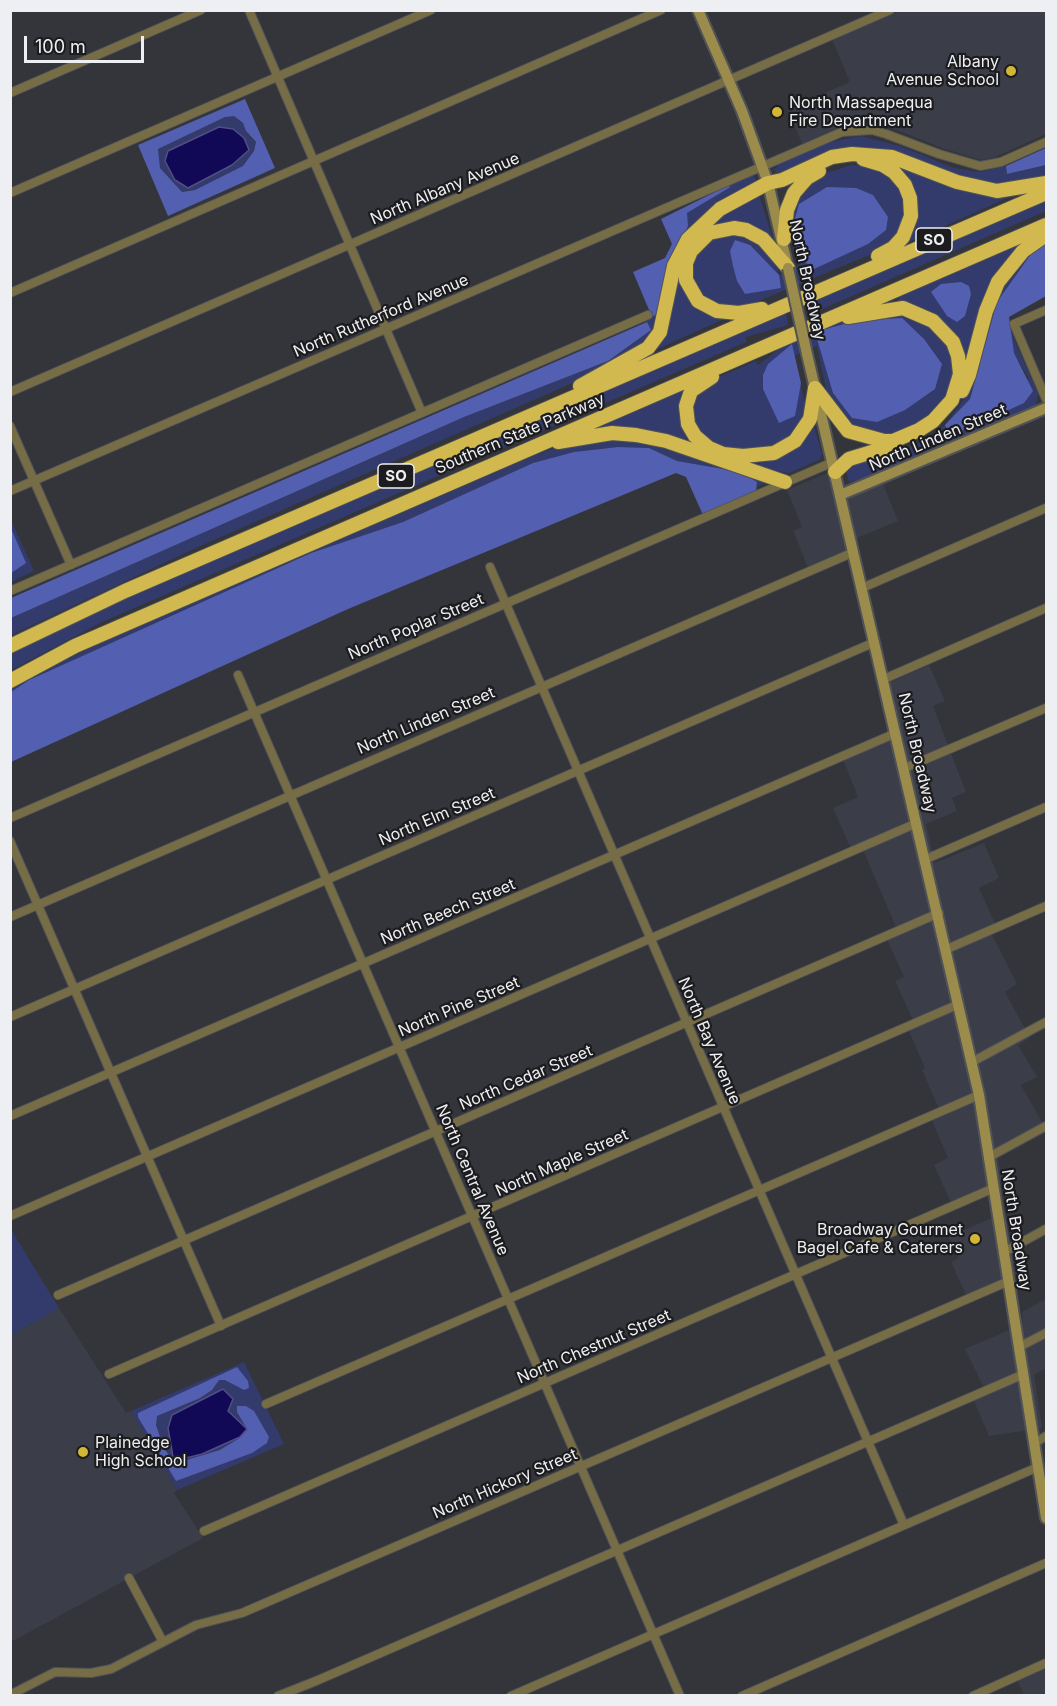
<!DOCTYPE html>
<style>
body{margin:0}
#map{position:relative;width:1057px;height:1706px;overflow:hidden;background:#33353a;font-family:Inter,sans-serif}
canvas{display:block}
.frame{position:absolute;inset:0;border:12px solid #eeeff2;pointer-events:none}
.scale{position:absolute;left:24px;top:36px;width:120px;height:27px;box-sizing:border-box;border:3px solid #eeeff2;border-top:0;padding-left:8px;font-size:18px;line-height:21px;white-space:nowrap;color:#eeeff2;-webkit-text-stroke:4px #1c1c1f;paint-order:stroke}
</style>
<div id="map">
<canvas width="1057" height="1706"></canvas>
<div class="frame"></div>
<div class="scale">100 m</div>
</div>
<script>
const g = document.querySelector('canvas').getContext('2d');
g.lineJoin = 'round';
function paint(path, color) { g.fillStyle = color; g.fill(path, 'evenodd'); }
const toPath = rows => new Path2D(rows.map(r => 'M' + r).join(''));
function stroke(path, color, width, dash) { g.strokeStyle = color; g.lineWidth = width; g.lineCap = dash ? 'butt' : 'round'; g.setLineDash(dash || []); g.stroke(path); }
function write(font, color, halo, rows, align = 'center') {
  g.font = font + ' Inter,sans-serif'; g.lineWidth = 4.5; g.setLineDash([]); g.textBaseline = 'middle'; g.strokeStyle = halo; g.fillStyle = color; for (const [text, x, y, turn = 0] of rows) {
    g.save(); g.translate(x, y); g.rotate((+turn || 0) * Math.PI / 180); g.textAlign = isNaN(turn) ? turn : align; if (halo) g.strokeText(text, 0, 0); g.fillText(text, 0, 0); g.restore();
  }
}
paint(toPath([
 [899,11,1046,11,1046,134,995,157,981,160,942,148,877,122,852,123,802,144,788,109,850,82,832,39],
 [837,469,848,495,882,481,898,521,857,538,859,549,809,570,793,531,802,527,787,490],
 [929,665,945,701,933,706,966,792,952,798,957,811,926,824,935,863,984,843,999,878,979,888,999,932,992,935,1017,984,1005,992,1030,1038,1018,1045,1037,1077,1021,1085,1043,1124,996,1149,1002,1180,951,1203,934,1165,948,1158,929,1114,939,1109,922,1070,925,1068,906,1024,913,1020,895,981,904,977,884,933,896,927,861,845,851,849,833,808,858,797,840,752,899,727,889,683],
 [1005,1212,1016,1274,966,1295,951,1262,959,1258,949,1237],
 [1046,1299,1046,1368,1034,1375,1042,1428,989,1436,971,1394,984,1388,965,1349,1023,1324,1022,1312],
 [59,1308,126,1413,131,1411,177,1490,174,1493,203,1538,11,1642,11,1335],
 [1046,1667,1046,1695,1024,1695,1017,1680]
]), '#3b3e49');
paint(toPath([
 [225,116,234,116,243,123,246,131,256,143,254,151,244,166,195,190,182,192,160,168,158,149],
 [861,136,900,146,954,168,980,172,1006,166,1007,174,1046,165,1046,175,995,184,961,178,898,153,864,147,833,152,780,175,773,169,777,168,776,164,830,142],
 [887,157,1005,194,1007,198,903,245,914,220],
 [851,165,879,167,898,180,907,201,905,225,893,241,872,254,746,306,728,308,708,302,694,289,689,271,692,254,706,238,726,231,753,235,765,244,779,269,777,270,779,275,800,265,791,225,792,209,800,191,821,175],
 [751,175,754,176,756,183,678,247,687,226,687,213,729,188,731,184],
 [759,195,775,246,766,236,751,227,734,223,715,225,698,234,689,244,681,262,682,280,688,296,699,307,724,319,651,352,650,350,658,342,667,323,678,262,688,243,711,218],
 [1046,198,1046,211,811,314,808,301],
 [1046,237,1046,244,1033,251,997,302,970,399,1029,379,1014,353,1009,328,1038,394,1036,405,857,483,855,480,849,482,846,471,847,467,869,456,908,448,931,437,945,425,964,399,990,310,1004,278],
 [1018,245,1021,247,970,359,964,360,964,350,960,350,899,303,898,298,908,292],
 [663,310,653,335,616,364,198,547,11,635,11,618,464,417,608,361,650,330,646,321],
 [904,311,934,326,952,349,955,376,946,402,919,425,888,436,861,432,840,418,828,399,817,346,794,356,804,400,807,402,806,418,783,445,757,452,726,449,705,440,688,413,693,395,703,384,756,361,758,365,782,347,845,320],
 [786,312,788,325,746,337,746,342,100,623,11,670,11,653,96,610],
 [683,389,687,391,689,433,683,444,606,429,604,425],
 [813,422,822,455,819,460,789,473,758,467,762,459],
 [613,436,662,443,764,481,763,484,757,487,757,482,677,461,649,448,618,447,574,452,533,463,403,522,311,553,29,680,11,692,11,688,28,678,100,643,531,457,572,441],
 [10,518,34,571,11,582,10,582],
 [10,1228,59,1308,11,1335,10,1335],
 [244,1362,284,1444,177,1490,131,1411]
]), '#333b6c');
paint(toPath([
 [245,99,275,168,168,216,138,145],
 [234,116,243,123,246,131,256,142,254,151,243,166,195,190,182,192,160,168,158,149,225,117],
 [1046,148,1046,165,1007,174,1006,166],
 [731,184,729,188,687,213,688,226,669,268,663,310,652,317,633,272,665,258,672,244,661,219],
 [827,187,856,188,873,195,888,217,886,230,868,244,814,269,797,256,794,222,799,204],
 [735,240,750,245,779,275,781,288,745,294,737,281,733,266,730,251],
 [1046,244,1046,296,1009,317,1014,353,1033,391,1024,403,967,429,949,434,945,425,970,399,997,302,1033,251],
 [961,282,969,286,971,294,965,316,957,322,947,316,931,292,941,284],
 [902,318,924,339,942,364,935,389,905,410,877,422,852,418,833,393,815,332,855,321],
 [647,322,651,330,608,361,464,417,11,618,11,598],
 [792,344,801,383,795,416,779,423,763,389,763,375,768,364],
 [618,447,649,448,677,461,740,472,757,482,756,492,703,515,686,477,676,473,348,609,11,762,11,692,29,680,311,553,403,522,533,463,574,452],
 [10,526,26,563,11,573,10,573],
 [237,1367,248,1381,249,1388,244,1390,225,1380,219,1380,212,1390,200,1398,157,1416,156,1425,163,1446,171,1459,183,1461,220,1450,238,1439,247,1429,237,1412,237,1406,246,1406,254,1411,269,1437,267,1443,252,1453,176,1481,138,1417,138,1413]
]), '#535fb0');
const water = toPath([
 [219,127,233,129,244,138,249,150,232,165,188,188,175,180,165,161,168,151,219,127],
 [223,1389,233,1399,228,1411,247,1429,240,1437,202,1454,182,1459,173,1457,168,1428,172,1415,223,1389]
]);
paint(water, '#110856');
stroke(water, '#534d85', 1.5);
const street = toPath([
 [249,10,422,413],
 [10,93,201,10],
 [10,193,431,10],
 [10,293,661,10],
 [1046,310,1014,324,1046,399],
 [10,392,890,10],
 [10,426,71,565],
 [10,491,842,132,872,130,886,134,939,154,980,166,1001,162,1046,142],
 [490,567,904,1525],
 [862,588,1046,508],
 [10,591,648,315],
 [238,675,680,1696],
 [884,679,1046,608],
 [905,768,1046,708],
 [10,818,833,462],
 [10,841,221,1326],
 [926,859,1046,807],
 [10,917,854,552],
 [947,949,1046,906],
 [10,1017,875,642],
 [972,1062,1046,1022],
 [10,1116,896,733],
 [989,1157,1046,1126],
 [10,1216,917,823],
 [1004,1252,1046,1229],
 [58,1295,939,913],
 [1019,1347,1046,1333],
 [109,1374,959,1004],
 [266,1404,979,1095],
 [1035,1443,1046,1436],
 [204,1531,994,1188],
 [129,1578,163,1642],
 [10,1695,55,1672,91,1673,111,1669,196,1625,242,1613,1009,1281],
 [278,1696,316,1681,1024,1374],
 [511,1696,1038,1467],
 [742,1696,1046,1563],
 [973,1696,1046,1663]
]);
const secondary = toPath([
 [698,10,742,111,768,183,788,268],
 [807,354,979,1095,1046,1518],
 [840,495,1046,408]
]);
const highway = toPath([
 [863,159,883,165,894,172,905,185,910,198,911,216,903,237,893,248,878,256],
 [784,239,787,210,794,193,807,178,819,171],
 [762,309,739,313,717,311,698,301,686,280,686,263,691,251,709,233,734,228,746,230,763,239,788,268],
 [712,377,691,391,686,406,688,424,695,436,709,448,723,454,743,456,774,453,795,441,810,419,815,388],
 [580,386,648,348,660,332,674,266,688,239,720,209,768,183,782,180,832,157,852,154,892,157,957,182,997,191,1046,183],
 [815,388,848,431,884,441,893,441,919,430,933,421,952,400,960,374,958,356,953,342,933,321,903,308,848,317],
 [962,391,969,375,986,311,998,282,1023,251,1046,235],
 [558,442,612,433,636,435,666,441,785,482],
 [835,472,849,459,895,445],
 [10,646,125,591,1046,193],
 [10,681,75,646,1046,225]
]);
stroke(street, '#515357', 10);
stroke(secondary, '#515357', 14);
stroke(highway, '#515357', 16);
stroke(street, '#766d46', 8);
stroke(secondary, '#9b8c4b', 10);
stroke(highway, '#d1b94f', 14);
const secondaryBridge = toPath([
 [788,268,807,354]
]);
stroke(secondaryBridge, '#515357', 14, []);
stroke(secondaryBridge, '#9b8c4b', 10);
for (const [x, y, r, color] of [
 [1011,71,6,"#d2b735"],
 [777,112,6,"#d2b735"],
 [975,1239,6,"#d2b735"],
 [83,1452,6,"#d2b735"]
]) { const dot = new Path2D(); dot.arc(x, y, r, 0, 2 * Math.PI); g.fillStyle = color; g.fill(dot); stroke(dot, '#1c1c1f', 2); }
for (const [x, y, w] of [
 [934,240,36],
 [396,476,36]
]) { const box = new Path2D(); box.roundRect(x - w / 2, y - 12, w, 24, 4.5); g.fillStyle = '#1c1c1f'; g.fill(box); stroke(box, '#eeeff2', 1.5); }
write('bold 15px', '#eeeff2', null, [
 ["SO",934,240],
 ["SO",396,476]
]);
write('16px', '#eeeff2', '#1c1c1f', [
 ["Albany",999,62],
 ["Avenue School",999,80],
 ["North Massapequa",789,103,"left"],
 ["Fire Department",789,121,"left"],
 ["Broadway Gourmet",963,1230],
 ["Bagel Cafe & Caterers",963,1248],
 ["Plainedge",95,1443,"left"],
 ["High School",95,1461,"left"]
], 'right');
write('16px', '#eeeff2', '#1c1c1f', [
 ["North Albany Avenue",445,189,-23],
 ["North Broadway",807,280,78],
 ["North Rutherford Avenue",381,316,-23],
 ["Southern State Parkway",520,434,-23],
 ["North Linden Street",938,438,-23],
 ["North Poplar Street",416,627,-23],
 ["North Linden Street",426,721,-23],
 ["North Broadway",917,753,77],
 ["North Elm Street",437,817,-23],
 ["North Beech Street",448,912,-23],
 ["North Pine Street",459,1007,-23],
 ["North Bay Avenue",709,1041,67],
 ["North Cedar Street",526,1078,-23],
 ["North Maple Street",562,1163,-24],
 ["North Central Avenue",472,1180,67],
 ["North Broadway",1016,1230,81],
 ["North Chestnut Street",594,1347,-23],
 ["North Hickory Street",505,1484,-23]
]);
</script>
